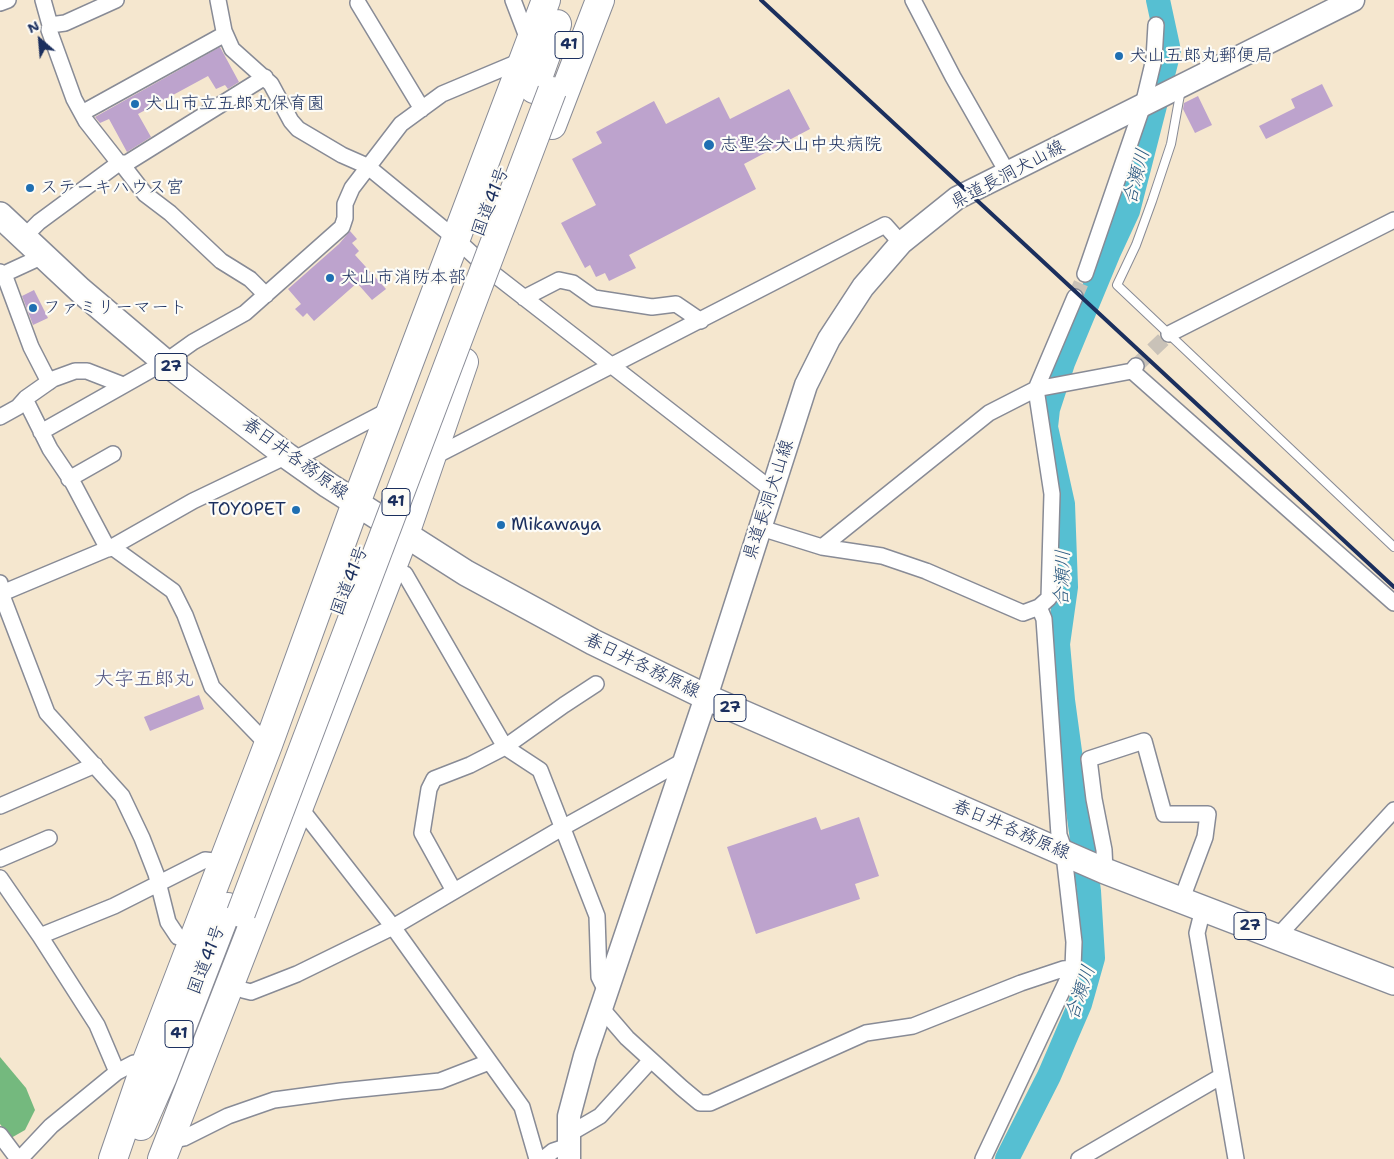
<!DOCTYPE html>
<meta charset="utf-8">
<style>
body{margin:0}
#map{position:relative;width:1394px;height:1159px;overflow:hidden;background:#f5e7cf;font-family:"Shantell Sans",sans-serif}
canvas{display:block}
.north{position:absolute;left:15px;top:15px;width:50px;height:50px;-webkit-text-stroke:4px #fdfcf7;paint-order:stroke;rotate:333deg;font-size:14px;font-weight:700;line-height:20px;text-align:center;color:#1b2f5e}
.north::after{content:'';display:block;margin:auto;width:18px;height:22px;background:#1b2f5e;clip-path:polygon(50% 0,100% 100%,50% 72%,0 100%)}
</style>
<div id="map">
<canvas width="1394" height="1159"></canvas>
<div class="north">N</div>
</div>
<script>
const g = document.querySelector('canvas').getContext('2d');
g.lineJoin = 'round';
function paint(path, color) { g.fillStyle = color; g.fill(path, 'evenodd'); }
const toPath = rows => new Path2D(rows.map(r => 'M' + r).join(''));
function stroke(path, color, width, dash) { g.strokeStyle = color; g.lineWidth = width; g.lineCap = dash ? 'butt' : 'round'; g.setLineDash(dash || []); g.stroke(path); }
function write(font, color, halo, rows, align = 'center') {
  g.font = font + ' "Shantell Sans","Klee One",sans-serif'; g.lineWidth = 4.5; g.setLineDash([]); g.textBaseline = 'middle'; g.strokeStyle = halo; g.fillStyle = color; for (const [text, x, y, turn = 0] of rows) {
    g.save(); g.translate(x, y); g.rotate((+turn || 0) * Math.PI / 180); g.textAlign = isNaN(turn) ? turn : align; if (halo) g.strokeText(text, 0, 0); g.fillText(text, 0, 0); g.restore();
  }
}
paint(toPath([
 [0,1057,26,1088,35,1110,25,1130,11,1138,0,1124]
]), '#74b97e');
stroke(toPath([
 [1007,1159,1049,1076,1080,1004,1093,958,1089,891,1063,700,1058,644,1066,587,1063,504,1046,427,1048,409,1063,363,1109,252,1128,211,1169,51,1158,0]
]), '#56bfd2', 24);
paint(toPath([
 [220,47,239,82,228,89,225,85,216,89,208,76,138,114,151,137,127,152,109,119,100,123,95,117],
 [1322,84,1333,106,1266,139,1259,126,1295,108,1291,99],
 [789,89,810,129,744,164,756,189,629,255,636,268,609,281,605,273,596,277,590,265,585,268,561,223,596,205,572,159,602,143,596,132,654,101,666,124,719,97,730,119],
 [1198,96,1212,125,1195,133,1183,109,1184,103],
 [350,231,357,239,352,243,359,251,355,255,386,289,372,300,357,283,314,321,307,313,303,317,295,309,301,304,288,289,339,244],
 [34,290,48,318,33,325,22,296],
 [199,695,204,709,150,731,144,717],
 [816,817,821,830,859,817,879,876,855,884,860,899,756,934,727,847]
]), '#bda3cd');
stroke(toPath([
 [1075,297,1085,274],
 [1136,366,1169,334]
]), '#c9c2b8', 15, [15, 8]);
const lane = toPath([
 [1181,89,1171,144,1152,201,1136,245,1117,285,1394,547]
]);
const street = toPath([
 [43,0,50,25,65,23,116,0],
 [218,0,224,31,232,49,271,84,291,121,298,129,342,155,367,166,456,239,495,275,772,490],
 [513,0,529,42],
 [913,0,953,77,1007,172],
 [0,3,8,0],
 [358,3,422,109],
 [82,113,225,34],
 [119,163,127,163,265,77],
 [121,163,145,194,170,213,221,261,250,279,266,295],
 [24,237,39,222,119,163,86,121,74,99,49,30,50,25],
 [0,272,4,274,43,256],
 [4,274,31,347,49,382],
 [1085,274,1143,105,1154,59,1156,25],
 [524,298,559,280,573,283,594,298,652,307,676,304,701,321],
 [1169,334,1394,220],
 [1132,371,1394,603],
 [25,399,50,449,73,483,108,549],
 [0,417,18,407,26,398,53,379,75,371,87,371,123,385],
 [41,432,165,362,193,342,245,313,342,227,345,218,345,204,352,188,401,124,442,94,523,60],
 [432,450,443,452,885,225,901,243],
 [293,460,391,409],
 [69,479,113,454],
 [761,528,822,547,882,556,926,571,1023,613,1039,607,1049,598,1052,494,1036,389,1075,297],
 [112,547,173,591,185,615,212,687,268,745],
 [822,547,989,413,1036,389,1132,371,1136,366],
 [405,574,505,747,540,770,597,916,599,977,607,993],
 [0,583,1,593,47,713,122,796,142,838,156,874,168,922,178,937],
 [0,594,112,547,193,501,287,456],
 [1039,607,1044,619,1059,835,1065,852],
 [298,805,393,927,522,1107,537,1159],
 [0,806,95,765],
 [0,859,49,838],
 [1105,871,1104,850,1094,799,1089,759,1144,741,1164,814,1208,814,1205,837,1181,901],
 [0,878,40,936,97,1025,117,1072],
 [454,891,422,833,429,789,434,779,470,765,505,747,564,705,596,684],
 [1203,909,1197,933,1236,1159],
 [40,936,114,906,205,860,223,862],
 [1278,936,1394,810],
 [243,990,251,992,297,974,393,927,562,828,683,761],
 [602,1009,627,1038,682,1088,700,1103,710,1103,866,1033,913,1026,1021,983,1063,969,1073,968],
 [569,1134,600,1116,651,1060],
 [0,1135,18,1159],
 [169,1141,184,1138,228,1116,274,1100,341,1091,440,1081,489,1062],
 [20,1159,51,1126,117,1072,134,1063,146,1063],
 [543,1159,553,1151,568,1146],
 [983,1159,1073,968,1074,942,1064,855],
 [1079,1159,1220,1077]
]);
const secondary = toPath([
 [569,1159,569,1116,585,1056,706,697,806,385,829,339,863,287,901,243,957,198,1353,0]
]);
const primary = toPath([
 [0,215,80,290,165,362,287,456,328,485,466,573,593,642,706,697,1105,871,1394,982]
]);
const highway = toPath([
 [534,89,557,24],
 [552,125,600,0],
 [141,1126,163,1076,228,907],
 [113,1159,146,1063,268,745,356,503,546,0],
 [162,1159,405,534,464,362]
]);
stroke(lane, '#888b96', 10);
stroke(street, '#888b96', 18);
stroke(secondary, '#888b96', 25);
stroke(primary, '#888b96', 28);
stroke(highway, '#888b96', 30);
stroke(lane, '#fff', 8);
stroke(street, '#fff', 15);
stroke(secondary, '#fff', 22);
stroke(primary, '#fff', 25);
stroke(highway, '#fff', 28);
stroke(toPath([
 [761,0,1394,587]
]), '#1b2f5e', 4);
const highwayBridge = toPath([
 [241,913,552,91]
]);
stroke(highwayBridge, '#888b96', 30, []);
stroke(highwayBridge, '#fff', 28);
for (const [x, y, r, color] of [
 [1119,56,5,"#1f6fb2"],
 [135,104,5,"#1f6fb2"],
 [709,145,6,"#1f6fb2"],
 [30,188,5,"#1f6fb2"],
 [330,278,5,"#1f6fb2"],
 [33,308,5,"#1f6fb2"],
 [296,510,5,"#1f6fb2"],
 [501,525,5,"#1f6fb2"]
]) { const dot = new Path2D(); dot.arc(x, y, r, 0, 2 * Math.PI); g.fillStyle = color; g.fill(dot); stroke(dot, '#fdfcf7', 2); }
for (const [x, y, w] of [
 [569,45,28],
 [171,367,32],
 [396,502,28],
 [730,708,32],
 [1250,926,32],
 [179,1034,28]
]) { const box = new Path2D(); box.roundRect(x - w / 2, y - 13.5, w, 27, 4); g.fillStyle = '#fdfcf7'; g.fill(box); stroke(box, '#1b2f5e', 1); }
write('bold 16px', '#1b2f5e', null, [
 ["41",569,45],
 ["27",171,367],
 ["41",396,502],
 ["27",730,708],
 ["27",1250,926],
 ["41",179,1034]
]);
write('18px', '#1b2f5e', '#fdfcf7', [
 ["犬山五郎丸郵便局",1129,56],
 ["犬山市立五郎丸保育園",145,104],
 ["志聖会犬山中央病院",720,145],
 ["ステーキハウス宮",40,188],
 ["犬山市消防本部",340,278],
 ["ファミリーマート",43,308],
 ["TOYOPET",286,510,"right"],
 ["Mikawaya",511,525]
], 'left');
write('18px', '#1b2f5e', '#fdfcf7', [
 ["県道長洞犬山線",1008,175,-28],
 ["国道41号",491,202,-69],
 ["春日井各務原線",295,459,36],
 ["県道長洞犬山線",769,500,-72],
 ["国道41号",350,581,-69],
 ["春日井各務原線",642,666,26],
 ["春日井各務原線",1011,830,23],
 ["国道41号",207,960,-69]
]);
write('italic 19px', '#2d5a81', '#fdfcf7', [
 ["合瀬川",1137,177,-75],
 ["合瀬川",1063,578,-88],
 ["合瀬川",1081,993,-71]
]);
write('20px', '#545885', '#fdfcf7', [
 ["大字五郎丸",144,680]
]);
</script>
